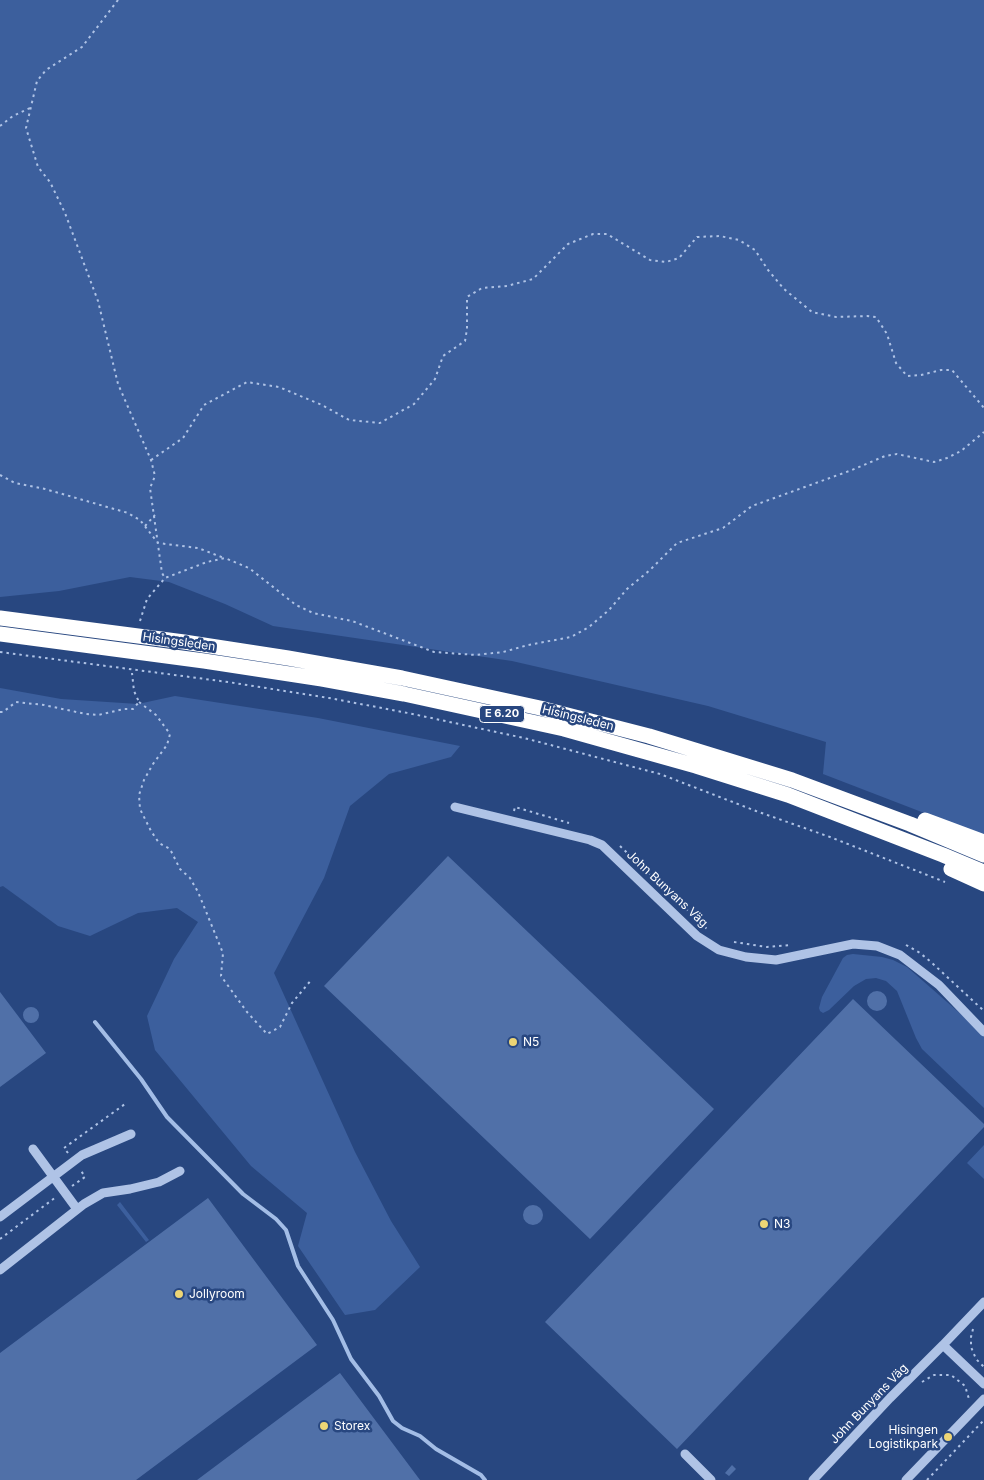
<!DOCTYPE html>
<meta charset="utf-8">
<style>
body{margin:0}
canvas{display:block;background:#284780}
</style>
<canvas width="984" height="1480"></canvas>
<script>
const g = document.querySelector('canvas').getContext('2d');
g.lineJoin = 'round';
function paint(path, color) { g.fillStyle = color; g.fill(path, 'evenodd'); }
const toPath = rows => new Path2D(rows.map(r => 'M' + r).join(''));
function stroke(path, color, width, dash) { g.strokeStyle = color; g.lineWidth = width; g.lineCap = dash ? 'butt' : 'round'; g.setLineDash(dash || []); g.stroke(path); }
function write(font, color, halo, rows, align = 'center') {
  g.font = font + ' Inter,sans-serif'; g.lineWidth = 5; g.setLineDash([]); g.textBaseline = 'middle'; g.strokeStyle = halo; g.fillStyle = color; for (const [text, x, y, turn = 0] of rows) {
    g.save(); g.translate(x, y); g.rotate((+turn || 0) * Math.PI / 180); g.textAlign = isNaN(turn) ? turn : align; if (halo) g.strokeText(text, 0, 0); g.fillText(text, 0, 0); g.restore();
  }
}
paint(toPath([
 [0,0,984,0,984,836,823,774,826,742,708,706,512,661,273,626,225,604,169,582,130,577,59,591,0,597],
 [0,688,61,699,138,704,175,696,318,718,460,746,451,757,389,774,350,806,324,878,274,973,355,1152,391,1221,420,1267,375,1310,345,1315,298,1246,307,1213,251,1166,155,1050,147,1016,174,959,198,922,177,908,138,913,90,936,58,926,3,886,0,887],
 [853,954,882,957,893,960,907,967,971,1023,984,1037,984,1108,922,1049,916,1038,897,991,886,981,876,978,866,979,854,986,829,1010,823,1013,820,1011,819,1008,822,997,843,958,847,955],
 [984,1145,984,1179,967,1163],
 [120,1202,149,1240,146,1242,117,1205]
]), '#3c5f9d');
stroke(toPath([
 [95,1022,141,1079,167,1117,243,1194,276,1219,286,1230,298,1266,333,1320,351,1359,379,1396,393,1421,402,1428,420,1436,436,1449,481,1475,485,1480]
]), '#a3bde6', 4);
paint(toPath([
 [448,856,714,1109,590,1239,324,986],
 '867 1001a10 10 0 1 1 20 0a10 10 0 1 1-20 0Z',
 [0,992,46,1053,0,1087],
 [853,999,984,1124,984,1127,677,1449,545,1322],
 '23 1015a8 8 0 1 1 16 0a8 8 0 1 1-16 0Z',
 [208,1198,317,1345,136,1480,0,1480,0,1353],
 '523 1215a10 10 0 1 1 20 0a10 10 0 1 1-20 0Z',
 [340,1373,420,1480,197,1480],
 [732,1465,736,1469,729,1476,725,1473]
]), '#5070a8');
stroke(toPath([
 [118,0,82,47,46,70,37,81,26,128,38,167,50,182,65,213,98,301,118,384,151,460,155,476,150,488,162,573,165,578],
 [0,126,13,116,30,108],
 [151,460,183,438,204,405,247,382,279,387,322,405,349,420,380,423,414,404,435,379,443,356,465,341,467,329,467,297,482,288,507,286,533,279,568,244,593,234,607,234,650,260,666,262,679,258,697,237,720,236,739,240,755,250,768,270,784,289,812,312,836,317,867,316,876,317,887,334,896,363,907,376,921,375,941,370,952,370,984,408],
 [0,475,15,483,45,489,128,513,140,520,158,543,198,548,224,558],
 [145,526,155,515],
 [140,621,147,599,165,578,207,562,225,558,249,568,296,605,313,613,352,621,434,652,476,655,503,652,528,645,571,637,589,627,609,610,627,589,650,570,677,543,723,528,752,506,852,470,885,456,897,454,934,462,947,458,961,451,984,432],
 [0,652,228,682,329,698,408,713,524,738,660,774,756,811,830,837,945,882],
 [139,702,156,715,170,734,167,745,153,764,144,780,139,795,140,809,151,831,159,843,170,849,180,869,190,878,198,892,223,953,221,976,247,1012,267,1034,280,1027,292,1003,312,979],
 [0,712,3,712,16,702,44,705,86,714,98,715,124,709,133,709,139,702,134,691,132,673],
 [514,811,515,807,569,823],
 [620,846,707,929],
 [734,942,767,947,791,945],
 [906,945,920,953,931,962,984,1011],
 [68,1153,64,1148,125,1104],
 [72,1186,85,1177,80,1169],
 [0,1239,56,1197],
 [973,1329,971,1337,971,1347,976,1359,984,1367],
 [922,1382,934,1375,951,1375,965,1386,969,1399],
 [927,1480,984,1420]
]), '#afc3e6', 2, [2.5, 4]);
stroke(toPath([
 [455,807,590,840,602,845,697,936,719,950,746,957,776,960,853,944,877,946,900,955,939,985,984,1032],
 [33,1149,77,1209],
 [0,1217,82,1155,131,1134],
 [0,1270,84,1204,103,1193,130,1189,159,1182,180,1171],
 [984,1302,943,1345,984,1384],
 [685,1454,711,1480],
 [813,1480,890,1398,943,1345],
 [906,1480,984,1399]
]), '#afc3e6', 9);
stroke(toPath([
 [0,618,184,642,288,658,402,678,540,708,649,736,792,780,910,824,984,855],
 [0,634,204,661,322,679,404,694,564,729,696,766,788,795,943,855,984,872],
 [925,820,984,842],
 [951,869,984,884]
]), '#fff', 15);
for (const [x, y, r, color] of [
 [513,1042,5,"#edd575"],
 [764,1224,5,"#edd575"],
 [179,1294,5,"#edd575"],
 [324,1426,5,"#edd575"],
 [948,1437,5,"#edd575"]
]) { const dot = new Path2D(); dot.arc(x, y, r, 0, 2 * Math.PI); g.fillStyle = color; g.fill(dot); stroke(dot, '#284780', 2); }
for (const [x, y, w] of [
 [502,714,45]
]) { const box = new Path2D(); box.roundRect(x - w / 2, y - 8.5, w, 17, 4); g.fillStyle = '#284780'; g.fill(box); stroke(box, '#fff', 1); }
write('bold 11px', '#fff', null, [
 ["E 6.20",502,714]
]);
write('12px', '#fff', '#284780', [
 ["Hisingsleden",179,642,8],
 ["Hisingsleden",578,718,14],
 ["John Bunyans Väg",667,889,43],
 ["John Bunyans Väg",869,1404,-46]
]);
write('12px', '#fff', '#284780', [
 ["N5",523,1042],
 ["N3",774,1224],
 ["Jollyroom",189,1294],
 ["Storex",334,1426],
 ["Hisingen",938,1430,"right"],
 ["Logistikpark",938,1444,"right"]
], 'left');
</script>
